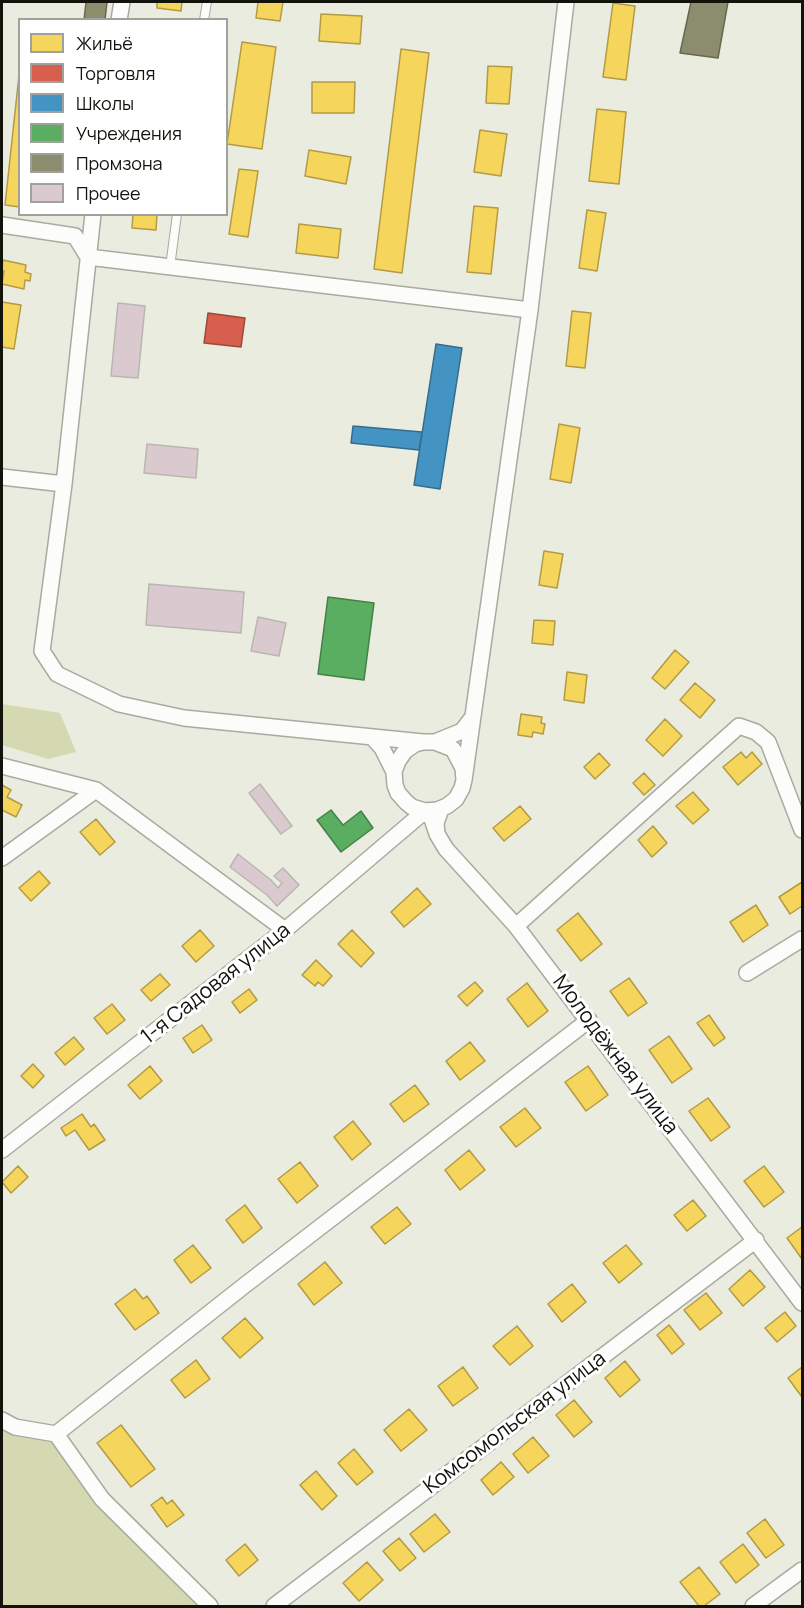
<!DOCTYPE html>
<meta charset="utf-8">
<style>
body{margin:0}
#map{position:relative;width:804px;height:1608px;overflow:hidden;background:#eaecdf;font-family:Manrope,sans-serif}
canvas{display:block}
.frame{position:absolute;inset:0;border:3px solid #12130b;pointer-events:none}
.legend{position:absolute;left:18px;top:18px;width:210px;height:198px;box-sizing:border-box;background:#fff;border:2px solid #a0a19d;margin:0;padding:8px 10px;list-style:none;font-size:18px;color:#12130b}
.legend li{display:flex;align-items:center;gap:12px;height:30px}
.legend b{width:30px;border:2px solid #a0a19d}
</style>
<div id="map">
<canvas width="804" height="1608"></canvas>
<div class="frame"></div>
<ul class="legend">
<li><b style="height:16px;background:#f6d55c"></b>Жильё</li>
<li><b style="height:16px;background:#d6604d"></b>Торговля</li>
<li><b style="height:16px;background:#4393c3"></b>Школы</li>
<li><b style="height:16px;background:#5aae61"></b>Учреждения</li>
<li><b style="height:16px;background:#8c8c6e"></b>Промзона</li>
<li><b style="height:16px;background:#dacad0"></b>Прочее</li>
</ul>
</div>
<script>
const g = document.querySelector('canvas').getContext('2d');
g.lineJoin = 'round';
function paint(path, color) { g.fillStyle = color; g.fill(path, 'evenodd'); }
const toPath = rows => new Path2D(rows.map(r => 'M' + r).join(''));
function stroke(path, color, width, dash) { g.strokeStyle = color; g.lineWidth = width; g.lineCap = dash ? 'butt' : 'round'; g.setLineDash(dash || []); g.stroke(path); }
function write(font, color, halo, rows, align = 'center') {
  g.font = font + ' Manrope,sans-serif'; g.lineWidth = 6; g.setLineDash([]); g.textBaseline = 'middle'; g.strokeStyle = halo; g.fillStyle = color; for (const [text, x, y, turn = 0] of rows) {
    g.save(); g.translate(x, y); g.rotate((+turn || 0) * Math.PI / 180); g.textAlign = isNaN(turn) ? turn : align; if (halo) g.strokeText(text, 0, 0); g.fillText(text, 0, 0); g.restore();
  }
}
paint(toPath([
 [2,704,60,713,76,752,48,759,2,745],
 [2,1420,56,1434,102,1499,197,1606,2,1606]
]), '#d5d9b1');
const homes = toPath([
 [157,2,182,2,181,11,157,8,157,2],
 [258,2,283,2,280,21,256,18,258,2],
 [613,3,635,6,626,80,603,77,613,3],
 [321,14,362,16,360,44,319,41,321,14],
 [242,42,276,47,262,149,227,144,242,42],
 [401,49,429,53,402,273,374,269,401,49],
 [20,66,20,207,5,205,20,66],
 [488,66,512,67,509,104,486,103,488,66],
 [312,82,355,82,354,113,312,113,312,82],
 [597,109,626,112,619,184,589,181,597,109],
 [480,130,507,134,501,176,474,172,480,130],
 [309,150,351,157,346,184,305,176,309,150],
 [239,169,258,171,248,237,229,234,239,169],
 [474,206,498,208,491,274,467,272,474,206],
 [587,210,606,213,597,271,579,268,587,210],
 [133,214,157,214,156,230,132,228,133,214],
 [299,224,341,229,338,258,296,253,299,224],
 [3,260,26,265,25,272,31,274,30,281,25,280,24,289,2,284,4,271,2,270,3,260],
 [2,302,21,305,14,349,2,347,2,302],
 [572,311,591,313,585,368,566,366,572,311],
 [559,424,580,428,571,483,550,479,559,424],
 [544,551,563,554,557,588,539,585,544,551],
 [534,620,555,621,553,645,532,643,534,620],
 [675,650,689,662,665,689,652,678,675,650],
 [567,672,587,675,584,703,564,700,567,672],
 [695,683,715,700,700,718,680,700,695,683],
 [521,714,542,717,541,723,545,724,543,734,533,732,532,737,518,735,521,714],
 [665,719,682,736,663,756,646,740,665,719],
 [741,752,746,758,752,752,762,764,738,785,723,767,741,752],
 [599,753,610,765,595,779,584,767,599,753],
 [644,773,655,785,644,795,633,783,644,773],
 [2,785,11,790,7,797,22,805,16,817,2,810,2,785],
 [693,792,709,810,693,824,676,806,693,792],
 [520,806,531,819,504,841,493,828,520,806],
 [96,819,115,842,100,855,80,832,96,819],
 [653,826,667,843,652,857,638,840,653,826],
 [39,871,50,883,31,901,19,888,39,871],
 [802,882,802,906,790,914,779,897,802,882],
 [417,888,431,904,404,927,391,912,417,888],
 [756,905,768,925,743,942,730,922,756,905],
 [578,913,602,944,581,961,557,930,578,913],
 [200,930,214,946,196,962,182,946,200,930],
 [352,930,374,953,361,967,338,944,352,930],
 [316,960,332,976,323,986,318,982,315,986,302,975,316,960],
 [160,974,170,985,151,1001,141,990,160,974],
 [629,978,647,1003,628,1016,610,991,629,978],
 [475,982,483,991,467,1006,458,996,475,982],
 [527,983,548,1011,528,1027,507,999,527,983],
 [249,989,257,1000,240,1013,232,1002,249,989],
 [112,1004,125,1020,107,1034,94,1018,112,1004],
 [709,1015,725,1038,714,1046,697,1023,709,1015],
 [202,1025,212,1040,193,1053,183,1038,202,1025],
 [669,1036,692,1069,672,1083,649,1050,669,1036],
 [74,1037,84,1049,65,1065,55,1053,74,1037],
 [470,1042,485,1061,460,1080,446,1061,470,1042],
 [33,1064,44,1076,33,1088,21,1076,33,1064],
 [150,1066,162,1081,140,1099,128,1085,150,1066],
 [588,1066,608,1095,586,1111,565,1082,588,1066],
 [415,1085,429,1104,404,1122,390,1104,415,1085],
 [708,1098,730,1127,711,1141,689,1111,708,1098],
 [525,1108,541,1128,516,1147,500,1127,525,1108],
 [82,1114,91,1127,94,1124,105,1140,89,1150,75,1130,66,1136,61,1128,82,1114],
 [353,1121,371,1144,352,1160,334,1137,353,1121],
 [469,1150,485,1170,460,1190,445,1170,469,1150],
 [300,1162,318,1186,297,1203,278,1179,300,1162],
 [18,1166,28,1177,11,1193,2,1182,18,1166],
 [764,1166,784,1192,764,1207,744,1181,764,1166],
 [693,1200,706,1216,687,1231,674,1215,693,1200],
 [245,1205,262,1228,243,1243,226,1220,245,1205],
 [397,1207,411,1224,385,1244,371,1227,397,1207],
 [802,1227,802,1259,787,1238,802,1227],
 [193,1245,211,1268,191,1283,174,1260,193,1245],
 [626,1245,642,1264,619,1283,603,1263,626,1245],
 [325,1262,342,1283,314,1305,298,1284,325,1262],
 [750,1270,765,1287,743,1306,729,1289,750,1270],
 [572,1284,586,1302,562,1322,548,1304,572,1284],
 [135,1289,143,1299,147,1296,159,1313,135,1330,115,1304,135,1289],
 [706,1293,722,1313,700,1330,684,1310,706,1293],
 [785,1312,796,1326,777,1342,765,1328,785,1312],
 [245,1318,263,1338,240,1358,222,1338,245,1318],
 [669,1325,684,1344,672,1354,657,1335,669,1325],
 [517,1326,533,1346,510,1365,493,1346,517,1326],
 [196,1360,210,1379,185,1398,171,1380,196,1360],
 [625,1361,640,1380,620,1397,605,1378,625,1361],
 [463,1367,478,1388,453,1406,438,1386,463,1367],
 [802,1367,802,1397,788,1378,802,1367],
 [574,1400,592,1422,574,1437,556,1415,574,1400],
 [409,1409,427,1430,401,1451,384,1430,409,1409],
 [121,1425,155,1469,131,1487,97,1443,121,1425],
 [533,1437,549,1456,528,1473,513,1454,533,1437],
 [354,1449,373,1472,357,1485,338,1463,354,1449],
 [501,1462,514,1477,493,1495,481,1480,501,1462],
 [316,1471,337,1496,322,1510,300,1485,316,1471],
 [162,1497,167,1504,172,1500,184,1515,167,1527,151,1505,162,1497],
 [435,1514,450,1532,424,1552,410,1534,435,1514],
 [765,1519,784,1545,766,1558,747,1533,765,1519],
 [399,1538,416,1558,400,1571,383,1551,399,1538],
 [245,1544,258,1560,239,1576,226,1560,245,1544],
 [743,1544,759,1565,736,1583,720,1562,743,1544],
 [367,1562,383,1580,359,1601,343,1583,367,1562],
 [699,1567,720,1594,704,1606,699,1606,680,1582,699,1567]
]);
paint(homes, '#f6d55c');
stroke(homes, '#b29b44', 1.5);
const shops = toPath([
 [208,313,245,318,241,347,204,343,208,313]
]);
paint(shops, '#d6604d');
stroke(shops, '#9b4939', 1.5);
const schools = toPath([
 [436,344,462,348,440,489,414,485,436,344],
 [353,426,422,432,419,450,351,443,353,426]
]);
paint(schools, '#4393c3');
stroke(schools, '#346d8c', 1.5);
const public = toPath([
 [328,597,374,603,364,680,318,674,328,597],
 [331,810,343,825,361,811,373,828,341,852,317,820,331,810]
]);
paint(public, '#5aae61');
stroke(public, '#448047', 1.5);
const industry = toPath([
 [86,2,107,2,105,20,84,20,86,2],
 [691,2,728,2,718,58,680,53,691,2]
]);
paint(industry, '#8c8c6e');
stroke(industry, '#676850', 1.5);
const building = toPath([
 [118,303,145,306,138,378,111,376,118,303],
 [147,444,198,449,196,478,144,473,147,444],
 [149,584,244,592,241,633,146,625,149,584],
 [258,617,286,623,279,656,251,651,258,617],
 [260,784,292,826,281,834,249,793,260,784],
 [238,854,271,880,278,888,282,883,274,876,283,868,299,885,277,906,267,895,230,867,238,854]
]);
paint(building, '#dacad0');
stroke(building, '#b9b6b2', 1.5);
const service = toPath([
 [204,20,207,2],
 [170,267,177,214]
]);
const minor = toPath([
 [119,20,122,2],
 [93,214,64,484,42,651,57,674,119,704,184,718,423,742],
 [2,225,75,236,88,257,530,310],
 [2,477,64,484],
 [372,737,382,748,394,772],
 [423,742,435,742,453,749,463,768,464,780,462,788,456,799,447,806,437,810,425,811,412,807,406,802,398,793,395,785,394,772,398,761,405,751,415,744,423,742],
 [435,742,462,731,472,718],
 [2,766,96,790,285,930],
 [464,780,530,310,566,2],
 [441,809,436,823,437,834,446,849,516,926,802,1303],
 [2,858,96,790],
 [516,926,739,726,756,732,768,742,802,830],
 [747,973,802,939],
 [2,1150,285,930,425,811,432,819,436,831],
 [2,1420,15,1427,56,1434,102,1499,210,1606],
 [56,1434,245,1285,589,1020],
 [274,1606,756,1240],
 [753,1606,802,1570]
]);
stroke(service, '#a9aaa1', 10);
stroke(minor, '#a9aaa1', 18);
stroke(service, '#fcfcfa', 8);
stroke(minor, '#fcfcfa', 15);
write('21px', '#12130b', '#fff', [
 ["1-я Садовая улица",216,984,-38],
 ["Молодёжная улица",615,1055,53],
 ["Комсомольская улица",515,1423,-37]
]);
</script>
